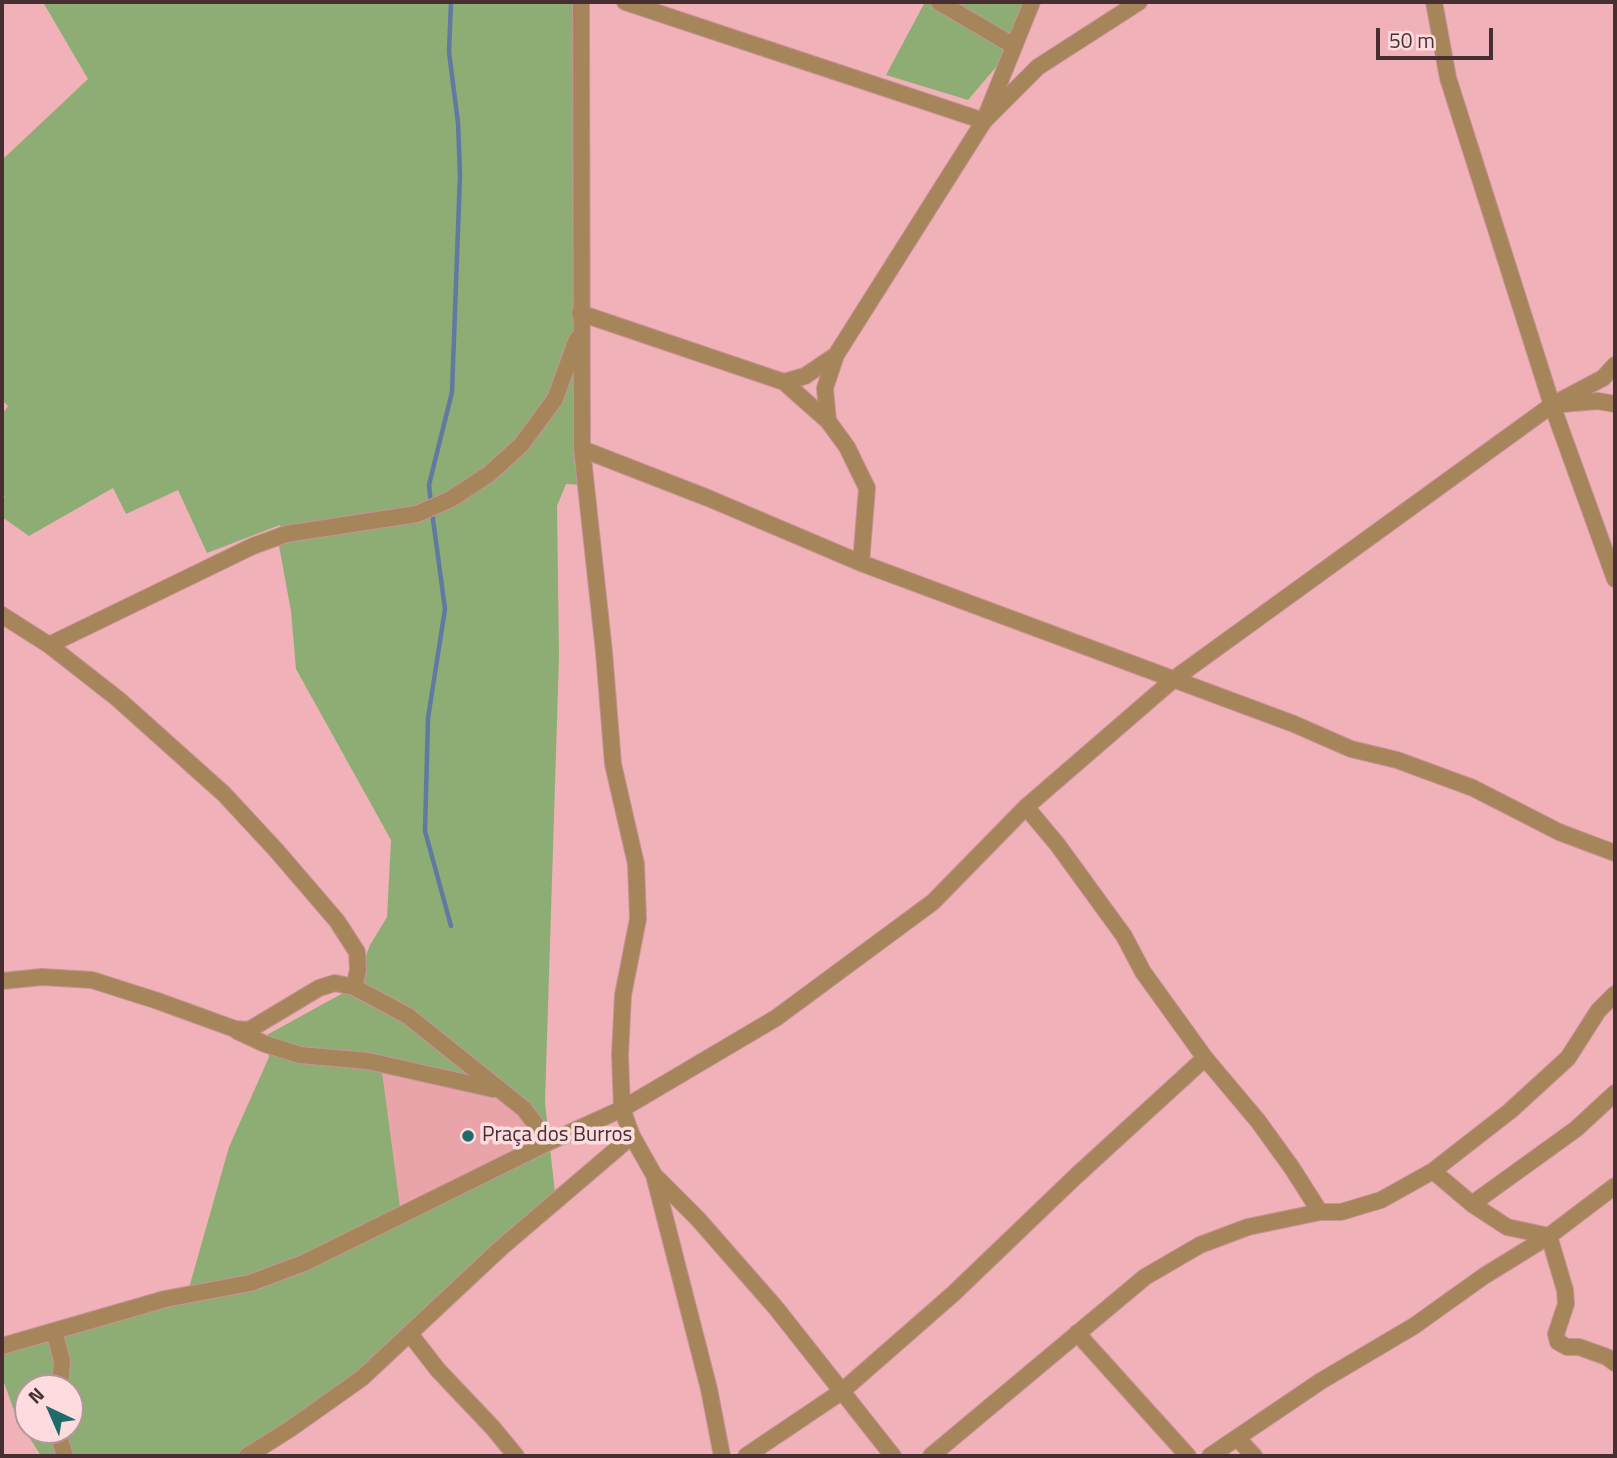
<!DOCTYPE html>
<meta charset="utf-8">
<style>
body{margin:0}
#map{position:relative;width:1617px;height:1458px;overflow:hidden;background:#f0b2b8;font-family:"Titillium Web",sans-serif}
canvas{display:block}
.frame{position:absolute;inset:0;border:4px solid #472f31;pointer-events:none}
.north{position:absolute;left:14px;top:1374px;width:70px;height:70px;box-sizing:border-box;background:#fcdcde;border:2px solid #b49799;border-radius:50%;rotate:316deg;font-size:19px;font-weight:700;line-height:28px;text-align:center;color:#472f31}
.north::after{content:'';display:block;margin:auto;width:24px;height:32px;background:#1f6b6a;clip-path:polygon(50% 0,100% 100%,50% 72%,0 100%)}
.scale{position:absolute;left:1376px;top:28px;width:117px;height:32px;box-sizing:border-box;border:4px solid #472f31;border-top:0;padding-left:9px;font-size:21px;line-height:24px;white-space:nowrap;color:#472f31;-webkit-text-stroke:5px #fcdcde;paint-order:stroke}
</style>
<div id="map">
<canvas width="1617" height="1458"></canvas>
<div class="frame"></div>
<div class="north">N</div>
<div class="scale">50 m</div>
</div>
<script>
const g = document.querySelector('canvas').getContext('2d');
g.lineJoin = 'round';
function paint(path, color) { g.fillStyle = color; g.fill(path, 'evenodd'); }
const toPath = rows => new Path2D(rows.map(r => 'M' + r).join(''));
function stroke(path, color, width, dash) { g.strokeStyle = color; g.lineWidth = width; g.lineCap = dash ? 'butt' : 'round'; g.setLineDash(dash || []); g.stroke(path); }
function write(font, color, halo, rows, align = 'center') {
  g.font = font + ' "Titillium Web",sans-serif'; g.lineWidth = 7; g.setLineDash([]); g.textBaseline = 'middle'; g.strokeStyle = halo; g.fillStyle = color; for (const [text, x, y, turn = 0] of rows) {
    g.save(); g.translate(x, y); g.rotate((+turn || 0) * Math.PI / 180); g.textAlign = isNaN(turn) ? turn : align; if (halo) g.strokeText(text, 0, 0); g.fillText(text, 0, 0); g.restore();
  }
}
paint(toPath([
 [381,1064,498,1090,549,1142,401,1215]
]), '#e9a4aa');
paint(toPath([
 [43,2,581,2,585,485,566,484,557,506,559,657,545,1102,556,1202,410,1334,247,1456,41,1456,16,1416,2,1377,2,1346,187,1295,229,1147,269,1057,265,1036,354,987,370,945,387,917,391,840,296,669,291,611,279,546,280,525,207,553,178,490,126,514,113,488,29,536,2,517,2,501,5,496,2,493,2,414,8,406,2,400,2,160,88,79],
 [381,1064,498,1090,548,1142,401,1214],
 [28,1388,70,1388,70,1430,28,1430],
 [925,2,1030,2,1014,46,968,100,886,75]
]), '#8dad75');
stroke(toPath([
 [431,504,429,485,452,392,460,175,458,123,449,52,451,2],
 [432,512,445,609,428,718,425,831,451,926]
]), '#607aa2', 4.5);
const minor = toPath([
 [581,2,582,449,604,652,613,764,636,864,638,919,623,995,620,1055,622,1109,632,1136,654,1175,709,1389,722,1456],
 [625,2,984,121,1032,2],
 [939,2,1014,46],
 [1434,2,1448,78,1552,405,1615,579],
 [580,313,784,382,805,376,836,355],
 [784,382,828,421,847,447,867,488,861,563],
 [1562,404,1598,401,1615,404],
 [828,421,825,388,836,355,984,121,1038,67,1139,2],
 [582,449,708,498,861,563,1294,724,1351,749,1397,760,1473,788,1559,832,1615,853],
 [2,615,49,645,118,699,224,794,276,850,337,921,357,952,358,970,354,987],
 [49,645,253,546,286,534,417,514,451,499,489,474,521,445,555,399,577,339],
 [1026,807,1057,844,1124,936,1143,972,1205,1058,1258,1121,1292,1168,1320,1212],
 [2,981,42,977,92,980,155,1000,235,1029,249,1030,319,988,335,983,354,987,408,1016,524,1109,549,1142],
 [237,1031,265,1044,300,1055,368,1061,493,1089],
 [1433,1171,1472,1204,1507,1227,1549,1236,1565,1290,1566,1304,1556,1334,1558,1342,1567,1347,1579,1347,1607,1357,1615,1363],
 [656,1177,698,1219,776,1308,893,1456],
 [1472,1204,1576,1129,1615,1093],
 [54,1331,62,1361,60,1388],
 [1077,1333,1188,1456],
 [410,1334,438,1370,493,1428,516,1456],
 [2,1346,165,1299,250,1283,304,1263,549,1142,622,1109,776,1018,933,902,1026,807,1174,679,1552,405,1603,378,1615,365],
 [57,1430,65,1456],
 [1238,1439,1254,1456],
 [247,1456,290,1429,362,1378,502,1247,632,1136],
 [746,1456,841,1392,953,1294,1075,1177,1205,1058],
 [931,1456,1145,1277,1200,1245,1248,1227,1320,1212,1341,1212,1381,1200,1433,1171,1510,1111,1568,1058,1598,1011,1615,994],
 [1210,1456,1321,1381,1414,1326,1484,1276,1549,1236,1615,1186]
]);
stroke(minor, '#c79398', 18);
stroke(minor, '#a7855a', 16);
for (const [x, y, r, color] of [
 [468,1136,7,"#1f6b6a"]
]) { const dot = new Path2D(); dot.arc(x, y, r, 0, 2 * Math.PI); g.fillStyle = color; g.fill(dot); stroke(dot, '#fcdcde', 2.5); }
write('21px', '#472f31', '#fcdcde', [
 ["Praça dos Burros",482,1136]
], 'left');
</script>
